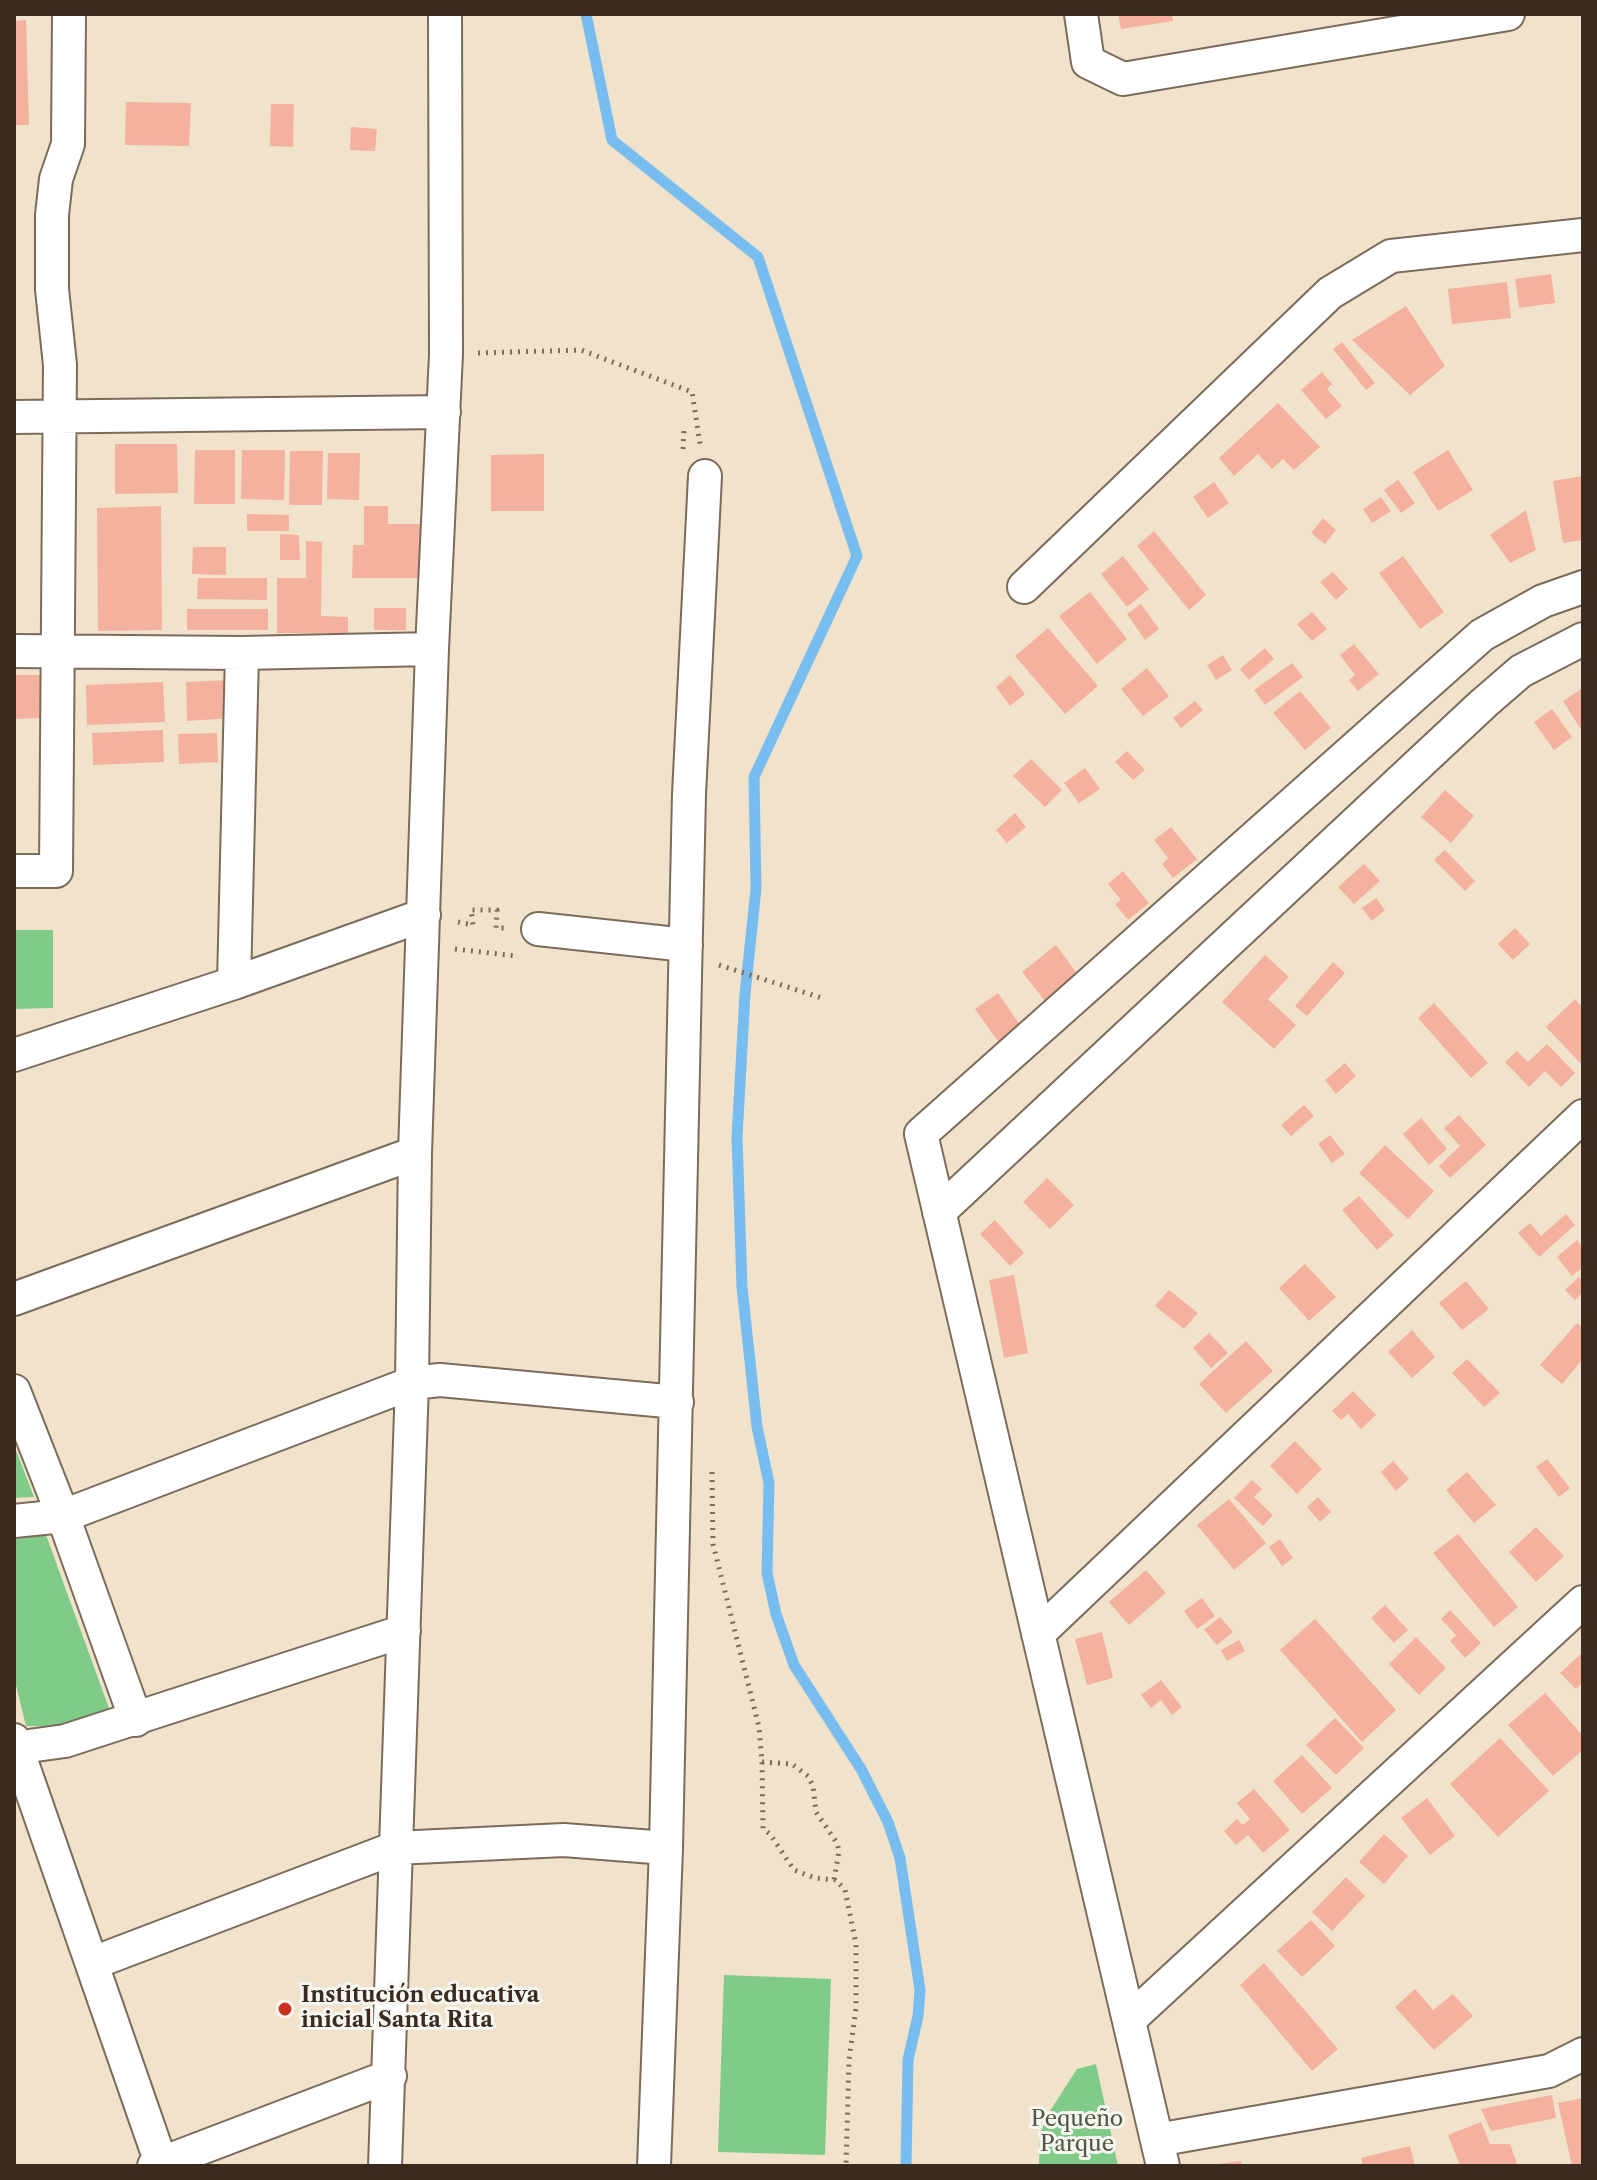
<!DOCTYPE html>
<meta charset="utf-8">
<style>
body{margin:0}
#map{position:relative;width:1597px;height:2180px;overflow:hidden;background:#f1e3cb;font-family:"Libre Caslon Text",serif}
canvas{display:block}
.frame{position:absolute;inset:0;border:16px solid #3b2a1e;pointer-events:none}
</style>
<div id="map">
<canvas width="1597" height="2180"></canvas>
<div class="frame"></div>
</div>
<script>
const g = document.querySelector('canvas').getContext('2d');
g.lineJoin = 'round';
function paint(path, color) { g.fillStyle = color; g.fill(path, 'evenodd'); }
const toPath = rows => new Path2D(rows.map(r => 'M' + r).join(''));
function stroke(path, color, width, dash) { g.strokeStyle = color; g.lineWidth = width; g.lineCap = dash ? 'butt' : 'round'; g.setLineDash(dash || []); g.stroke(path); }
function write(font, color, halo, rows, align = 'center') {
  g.font = font + ' "Libre Caslon Text",serif'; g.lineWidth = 6; g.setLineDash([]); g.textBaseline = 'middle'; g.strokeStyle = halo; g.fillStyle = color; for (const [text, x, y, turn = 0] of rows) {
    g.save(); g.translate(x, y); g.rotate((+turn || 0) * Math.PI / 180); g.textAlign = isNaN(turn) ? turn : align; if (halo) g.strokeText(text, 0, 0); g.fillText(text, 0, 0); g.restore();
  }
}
paint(toPath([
 [14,930,53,930,53,1008,14,1009],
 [14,1445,34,1497,14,1498],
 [46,1535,110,1711,65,1726,26,1726,14,1677,14,1539],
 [724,1975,831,1979,825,2155,718,2152],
 [1096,2064,1118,2166,1039,2166,1040,2134,1048,2114,1077,2069]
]), '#81cb89');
stroke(toPath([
 [586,14,612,140,758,257,857,556,754,777,756,889,745,994,737,1137,742,1287,757,1427,769,1483,767,1573,776,1614,794,1665,861,1769,888,1822,900,1858,920,1990,918,2016,908,2060,906,2166]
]), '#78bdef', 11);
paint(toPath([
 [1118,14,1172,14,1173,21,1121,29],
 [26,20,29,125,14,125,14,21],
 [126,102,191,103,189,146,125,145],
 [271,104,294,104,293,147,270,146],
 [351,127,377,129,375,151,350,150],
 [1551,274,1555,303,1519,308,1515,279],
 [1507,282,1511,318,1452,324,1448,289],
 [1406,306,1445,366,1410,395,1352,340],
 [1342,342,1375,383,1366,390,1333,349],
 [1322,372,1332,384,1327,389,1342,406,1326,419,1301,390],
 [1278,403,1320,447,1294,470,1283,459,1272,469,1258,454,1234,476,1219,458],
 [115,444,177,444,178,493,115,494],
 [195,450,235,450,235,504,194,504],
 [242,450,285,450,284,500,241,499],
 [1448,450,1473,490,1438,511,1413,472],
 [290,451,323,451,322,505,289,505],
 [328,453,360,453,359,500,327,499],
 [544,454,544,511,491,511,491,455],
 [1583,476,1583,540,1563,543,1553,481],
 [1398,480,1415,503,1401,513,1384,490],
 [1214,482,1229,503,1208,518,1193,497],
 [1381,497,1391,511,1372,523,1363,509],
 [161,506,162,630,98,631,97,508],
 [364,506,388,506,388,524,421,524,420,578,352,578,353,545,364,545],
 [1526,510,1536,550,1510,563,1490,535],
 [247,514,289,515,289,531,247,531],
 [1323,518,1336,530,1325,544,1311,533],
 [1154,531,1206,595,1189,610,1137,546],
 [280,534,299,535,300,560,280,560],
 [306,541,322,542,321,616,348,617,348,633,277,633,277,578,306,578],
 [193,547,226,547,226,575,192,574],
 [1123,556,1149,589,1127,607,1101,574],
 [1403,556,1444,612,1420,629,1379,573],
 [1333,572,1348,589,1336,600,1320,582],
 [198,578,267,578,267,600,197,599],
 [1090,592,1127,639,1097,664,1059,616],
 [1141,604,1159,629,1145,640,1127,614],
 [374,608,406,608,406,630,374,630],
 [187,609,268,609,268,630,187,630],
 [1312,612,1327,629,1312,641,1297,624],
 [1048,628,1098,686,1065,714,1015,656],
 [1354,644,1379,674,1358,691,1349,680,1355,675,1340,655],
 [1265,648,1274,659,1249,680,1240,669],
 [1223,655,1232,670,1216,680,1207,665],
 [1292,663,1303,677,1265,705,1254,690],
 [1147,668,1169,696,1143,716,1121,689],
 [14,675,42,675,42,718,14,719],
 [1010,675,1025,694,1010,706,996,687],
 [230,680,231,718,187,721,186,682],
 [163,682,165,722,87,725,86,685],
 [1583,688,1583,733,1563,701],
 [1300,691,1331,728,1305,750,1273,713],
 [1195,701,1203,710,1181,728,1173,718],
 [1552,709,1572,737,1554,750,1534,722],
 [163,730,164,762,93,765,92,733],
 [217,733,218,762,179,764,178,734],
 [1127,751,1145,770,1133,780,1115,762],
 [1031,759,1062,790,1045,807,1013,776],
 [1085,768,1100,789,1079,803,1064,783],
 [1445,790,1474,816,1451,843,1421,817],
 [1015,813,1026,827,1007,843,996,830],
 [1171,827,1197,859,1173,878,1162,864,1168,858,1154,840],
 [1445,850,1475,881,1465,891,1434,860],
 [1364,864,1380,881,1354,904,1338,887],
 [1123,871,1149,903,1128,920,1115,904,1121,900,1108,884],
 [1376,898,1385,910,1372,921,1362,908],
 [1515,928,1530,944,1513,960,1498,944],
 [1056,945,1079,976,1046,1002,1022,972],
 [1265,955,1289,977,1268,999,1296,1025,1274,1049,1222,1002],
 [1333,962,1345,973,1307,1016,1295,1006],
 [998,993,1022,1028,1000,1044,975,1009],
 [1575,999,1583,1008,1583,1066,1546,1027],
 [1434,1003,1488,1063,1471,1078,1418,1018],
 [1547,1044,1575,1073,1561,1087,1545,1071,1529,1087,1505,1062,1517,1051,1528,1062],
 [1345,1063,1356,1076,1336,1094,1325,1080],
 [1304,1105,1314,1116,1291,1136,1281,1125],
 [1459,1115,1486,1145,1450,1178,1439,1166,1460,1146,1444,1128],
 [1421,1118,1447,1149,1429,1165,1403,1134],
 [1330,1135,1345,1154,1332,1163,1318,1144],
 [1385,1145,1434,1191,1408,1219,1359,1173],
 [1047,1178,1074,1205,1050,1229,1023,1202],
 [1359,1196,1394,1235,1377,1250,1342,1210],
 [1566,1214,1575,1225,1539,1257,1518,1233,1530,1223,1541,1236],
 [995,1220,1024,1253,1010,1266,980,1234],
 [1577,1240,1583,1248,1583,1267,1572,1276,1557,1257],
 [1305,1264,1336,1297,1309,1321,1279,1288],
 [1014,1275,1028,1353,1004,1358,989,1280],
 [1579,1277,1583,1282,1583,1292,1575,1300,1565,1290],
 [1466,1281,1489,1309,1462,1330,1439,1303],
 [1169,1290,1198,1313,1184,1329,1155,1306],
 [1577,1323,1583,1328,1583,1359,1562,1384,1540,1365],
 [1412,1330,1435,1357,1412,1378,1388,1352],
 [1209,1333,1228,1353,1211,1368,1193,1348],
 [1246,1341,1273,1371,1226,1413,1199,1384],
 [1467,1359,1500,1393,1484,1407,1452,1373],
 [1353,1391,1376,1415,1361,1429,1348,1414,1341,1420,1332,1411],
 [1295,1441,1322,1469,1297,1494,1270,1466],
 [1547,1459,1570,1488,1559,1497,1536,1467],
 [1393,1461,1409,1479,1396,1491,1381,1472],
 [1467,1472,1496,1505,1474,1523,1446,1490],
 [1252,1480,1262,1489,1254,1497,1273,1515,1263,1526,1234,1498],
 [1318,1497,1331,1512,1320,1522,1307,1507],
 [1229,1499,1266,1543,1234,1570,1197,1525],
 [1536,1527,1564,1556,1536,1582,1509,1552],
 [1458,1534,1518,1607,1494,1627,1433,1553],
 [1280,1539,1293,1558,1282,1566,1269,1547],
 [1146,1570,1166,1593,1129,1625,1109,1602],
 [1202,1598,1215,1616,1197,1629,1184,1611],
 [1385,1605,1408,1630,1394,1643,1371,1618],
 [1450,1610,1481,1643,1465,1658,1450,1641,1456,1635,1441,1619],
 [1220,1617,1233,1632,1217,1645,1204,1630],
 [1315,1619,1396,1710,1362,1742,1280,1650],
 [1102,1632,1113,1678,1087,1685,1075,1639],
 [1416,1637,1446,1668,1419,1695,1389,1664],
 [1239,1640,1245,1651,1227,1661,1221,1650],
 [1583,1652,1583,1682,1576,1689,1560,1673],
 [1161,1680,1182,1707,1172,1715,1161,1700,1151,1708,1141,1695],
 [1545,1693,1583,1736,1583,1750,1553,1776,1508,1725],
 [1335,1718,1364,1748,1336,1775,1306,1745],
 [1500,1738,1549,1791,1498,1837,1450,1784],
 [1302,1755,1332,1788,1302,1814,1273,1781],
 [1254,1789,1290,1830,1263,1853,1248,1835,1236,1845,1224,1831,1237,1819,1243,1825,1250,1819,1237,1803],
 [1427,1798,1455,1836,1430,1855,1401,1818],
 [1384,1834,1408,1856,1384,1884,1359,1862],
 [1346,1877,1365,1896,1332,1931,1312,1912],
 [1311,1920,1335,1946,1302,1977,1277,1951],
 [1264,1963,1338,2049,1312,2071,1240,1985],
 [1415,1989,1433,2010,1453,1994,1473,2016,1434,2050,1395,2007],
 [1552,2095,1556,2118,1491,2131,1481,2109],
 [1583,2098,1583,2166,1572,2166,1558,2103],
 [1481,2122,1490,2144,1510,2144,1518,2166,1460,2166,1448,2135],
 [1410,2146,1415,2166,1363,2166,1361,2158],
 [1241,2161,1242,2166,1218,2166,1218,2164]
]), '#f3b19e');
const street = toPath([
 [1081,14,1088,62,1123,79,1508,14],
 [14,417,444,412],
 [1024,587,1330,293,1391,256,1583,235],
 [14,651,242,653,432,649],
 [14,871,56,871,60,365,52,289,52,215,56,179,68,144,69,14],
 [538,929,686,945],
 [234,983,242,653],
 [14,1055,234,983,424,915],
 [939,1212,1484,703,1521,671,1583,639],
 [14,1299,415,1153],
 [14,1391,63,1516,136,1720],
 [14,1521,63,1516,412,1383,440,1380,677,1402],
 [1038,1634,1583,1116],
 [14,1740,161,2163],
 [14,1748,65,1741,404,1631],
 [93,1963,395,1848,564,1840,666,1848],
 [1129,2020,1583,1602],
 [1157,2140,1549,2071,1583,2054],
 [154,2166,390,2076],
 [385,2166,412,1383,415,1153,432,649,446,354,445,14],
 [654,2166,666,1848,689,794,705,476],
 [1163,2166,921,1134,1482,635,1543,601,1583,587]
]);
stroke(street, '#7b6b5b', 36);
stroke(toPath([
 [478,353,581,350,692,392,700,444],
 [683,449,684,430],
 [458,922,473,925,471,910,497,910,496,928,505,928],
 [455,949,516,956],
 [719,965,825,999],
 [712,1472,713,1544,759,1727,762,1762,763,1829,770,1834,794,1870,815,1878,836,1880,845,1890,856,1944,856,2008,849,2060,846,2166],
 [762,1762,792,1764,808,1776,813,1786,816,1812,837,1843,839,1851,834,1880]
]), '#7b6b5b', 5, [2, 6]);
stroke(street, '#fff', 32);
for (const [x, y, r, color] of [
 [285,2009,8,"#c8321e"]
]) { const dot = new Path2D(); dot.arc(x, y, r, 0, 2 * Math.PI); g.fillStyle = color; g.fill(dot); stroke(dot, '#f6f6f2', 3); }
write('bold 22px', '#3b2a1e', '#f6f6f2', [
 ["Institución educativa",301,1996],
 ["inicial Santa Rita",301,2021]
], 'left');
write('22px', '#505a3e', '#f6f6f2', [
 ["Pequeño",1077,2120],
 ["Parque",1077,2145]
]);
</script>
